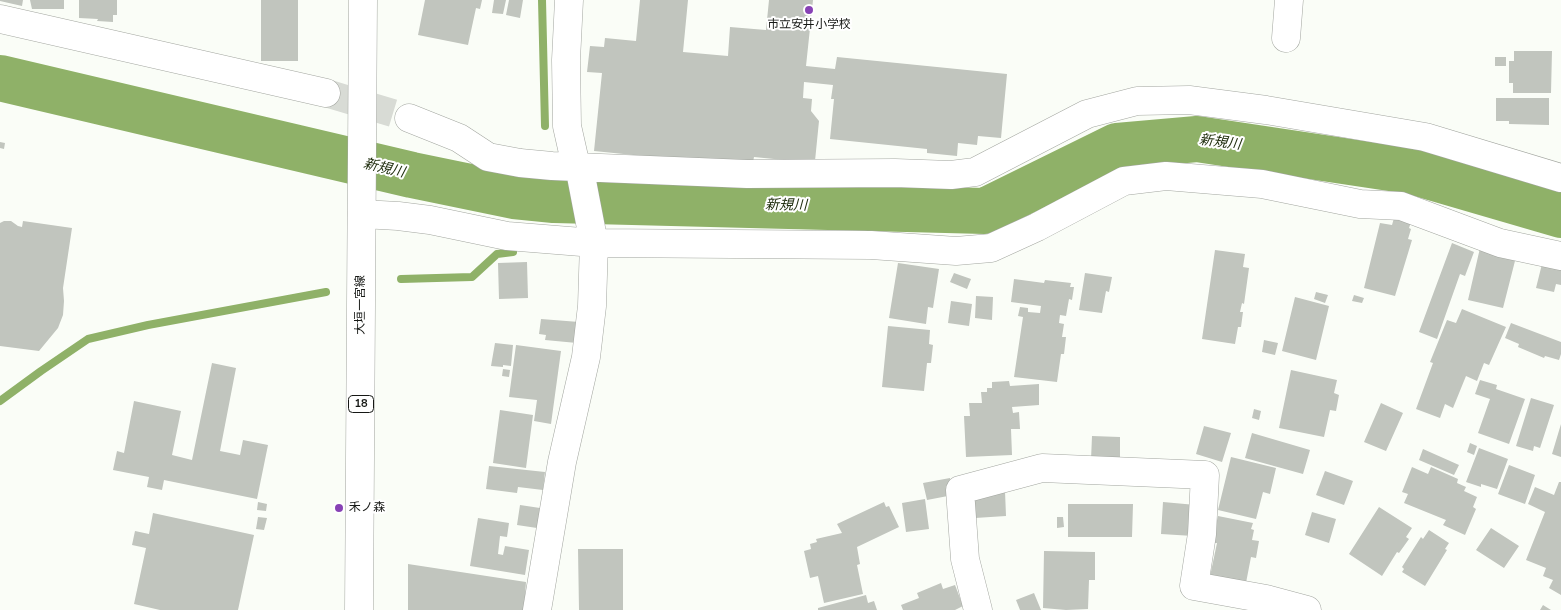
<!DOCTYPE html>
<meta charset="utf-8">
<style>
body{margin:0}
canvas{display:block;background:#fafdf7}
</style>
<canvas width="1561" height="610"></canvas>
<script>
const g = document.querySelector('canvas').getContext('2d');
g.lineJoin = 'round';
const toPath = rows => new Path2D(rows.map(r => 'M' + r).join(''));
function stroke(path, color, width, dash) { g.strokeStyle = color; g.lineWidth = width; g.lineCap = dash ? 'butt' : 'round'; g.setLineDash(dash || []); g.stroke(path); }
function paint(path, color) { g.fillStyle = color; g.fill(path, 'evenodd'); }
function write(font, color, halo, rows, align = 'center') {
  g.font = font + ' "Nunito Sans","Noto Sans JP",sans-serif'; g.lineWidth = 4; g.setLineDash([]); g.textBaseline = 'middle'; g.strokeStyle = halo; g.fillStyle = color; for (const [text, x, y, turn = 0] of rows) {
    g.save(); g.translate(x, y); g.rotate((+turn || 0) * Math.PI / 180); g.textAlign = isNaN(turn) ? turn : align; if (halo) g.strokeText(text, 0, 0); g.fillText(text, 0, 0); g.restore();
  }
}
stroke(toPath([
 [542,0,545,126],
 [401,279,472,277,497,254,513,252],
 [0,401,41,371,88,339,148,325,326,292]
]), '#8fb168', 8);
stroke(toPath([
 [0,78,412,175,514,196,554,200,985,211,1117,146,1197,139,1410,171,1561,215]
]), '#8fb168', 46);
paint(toPath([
 [0,0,23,0,22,6,0,1],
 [30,0,64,0,64,9,32,9],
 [79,0,117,0,117,15,113,15,113,22,97,21,98,19,79,18],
 [261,0,298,0,298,61,261,61],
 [425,0,482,0,480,9,476,8,468,45,418,35],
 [494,0,506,0,503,14,492,13],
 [509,0,523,0,520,18,506,15],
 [640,0,688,0,683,52,728,56,730,27,766,30,769,0,813,0,806,66,835,69,837,57,1007,74,1001,138,978,136,977,145,958,143,957,156,927,153,927,149,830,139,834,99,831,99,833,85,804,82,803,98,812,99,811,111,819,121,815,161,804,162,754,157,752,167,594,151,602,73,587,72,590,46,604,47,605,38,636,41],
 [1514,51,1552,51,1551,93,1513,93,1513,83,1509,83,1509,61,1514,61],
 [1495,57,1506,57,1506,66,1495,66],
 [1496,98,1549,98,1549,125,1509,124,1509,121,1496,121],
 [0,142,5,143,4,149,0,148],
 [1394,218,1411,222,1409,228,1411,229,1408,239,1412,240,1395,296,1364,288,1380,223,1392,225],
 [4,221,11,221,18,226,22,227,23,221,72,228,63,288,64,301,63,315,58,328,39,351,0,346,0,223],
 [1452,243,1474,252,1465,276,1460,274,1437,339,1419,332],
 [1480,248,1516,257,1503,308,1468,300],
 [1215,250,1245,254,1243,267,1249,268,1244,304,1242,303,1240,312,1243,312,1241,327,1238,327,1235,344,1202,339],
 [527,262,528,298,499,299,498,263],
 [898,263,939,269,933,308,928,307,926,324,889,318],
 [1542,264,1561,269,1561,285,1556,284,1554,292,1536,288],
 [954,273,971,279,967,289,950,282],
 [1085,273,1112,277,1109,292,1106,291,1102,313,1079,310],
 [1014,279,1044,283,1045,280,1071,283,1070,287,1074,287,1072,300,1069,299,1066,316,1060,315,1059,323,1064,324,1062,337,1066,337,1064,354,1061,354,1057,382,1014,377,1023,317,1018,316,1020,307,1028,308,1028,312,1040,313,1041,306,1011,302],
 [1316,292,1328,295,1325,303,1314,299],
 [1354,295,1364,298,1362,303,1352,301],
 [976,296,993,297,992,320,975,318],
 [1295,297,1329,306,1316,360,1282,351],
 [951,301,972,304,969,326,948,323],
 [1462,309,1506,327,1489,365,1484,363,1477,381,1466,376,1453,408,1445,404,1440,418,1416,409,1433,363,1430,362,1447,320,1456,323],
 [541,319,579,322,577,343,545,340,546,335,539,334],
 [1511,323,1561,342,1561,354,1559,360,1545,356,1544,358,1518,347,1519,344,1505,338],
 [888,326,930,330,929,344,933,345,931,363,927,363,924,391,882,387],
 [1264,340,1278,343,1275,355,1262,352],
 [495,343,513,345,511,366,503,365,503,367,491,366],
 [516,345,561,351,551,424,534,421,537,400,509,397],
 [212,363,236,368,220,451,240,455,243,440,268,445,257,499,164,480,162,490,147,487,149,477,113,470,117,451,124,453,134,401,181,411,172,455,192,460],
 [503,369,510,370,509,377,502,376],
 [1291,370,1337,380,1334,393,1339,395,1336,411,1330,410,1324,437,1279,428],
 [1480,380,1497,385,1496,389,1525,399,1509,444,1478,433,1490,399,1475,394],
 [1009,381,1010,386,1039,384,1039,405,1012,407,1013,413,1019,412,1020,429,1011,429,1012,455,966,457,964,416,970,416,969,403,982,403,981,392,987,392,987,388,992,388,992,382],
 [1531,398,1554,405,1540,448,1534,446,1533,451,1516,446],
 [1381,403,1403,413,1386,451,1364,442],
 [1254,409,1261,411,1259,420,1252,418],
 [500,410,533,415,526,468,493,463],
 [1561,424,1561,457,1552,454],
 [1204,426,1231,433,1222,462,1196,454],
 [1252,433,1310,450,1303,474,1245,458],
 [1092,436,1120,437,1120,460,1091,460],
 [1470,443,1477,446,1474,455,1467,452],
 [1479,448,1508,459,1497,489,1481,484,1481,487,1466,482],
 [1423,449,1459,465,1454,475,1419,460],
 [1231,457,1276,468,1270,494,1263,492,1256,519,1218,510],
 [1509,465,1535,475,1525,504,1498,494],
 [489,466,545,472,543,490,518,487,517,493,486,489],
 [1412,467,1428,474,1431,467,1458,479,1457,483,1466,487,1464,491,1477,497,1473,507,1476,509,1465,535,1443,525,1446,520,1404,503,1408,494,1402,492],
 [1325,471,1353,481,1344,505,1316,495],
 [950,478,953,495,927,500,923,483],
 [1559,482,1561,482,1561,595,1549,588,1553,580,1543,576,1546,568,1526,560,1545,512,1528,504,1535,487,1554,495],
 [1005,491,1006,516,975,518,974,493],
 [925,499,929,529,906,532,902,503],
 [258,502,267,504,266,511,257,510],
 [884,502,886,507,889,506,899,527,857,547,860,564,857,565,863,594,824,603,818,576,810,578,804,551,811,549,810,544,817,542,816,539,842,533,837,524],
 [1163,502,1196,505,1193,536,1161,534],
 [1068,504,1133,504,1132,537,1068,537],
 [520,505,540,508,537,528,517,525],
 [1379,507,1412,528,1406,537,1409,539,1399,553,1397,552,1382,576,1349,554],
 [1312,512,1336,519,1329,543,1305,535],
 [153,513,254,535,238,610,160,610,134,604,146,548,132,545,135,531,149,534],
 [1218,516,1253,523,1251,529,1254,530,1252,540,1259,541,1256,558,1251,557,1245,588,1209,581,1217,543,1212,543],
 [258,517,267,518,264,530,256,529],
 [1057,517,1063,517,1064,527,1057,528],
 [478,518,509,523,507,537,500,536,498,554,503,555,505,546,529,550,525,575,470,566],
 [1491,528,1519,546,1504,568,1476,550],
 [1429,530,1449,543,1445,549,1447,550,1425,586,1402,572,1404,569,1402,567,1421,537,1423,539],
 [578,549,623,549,623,610,579,610],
 [1044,551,1095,552,1095,580,1089,580,1088,609,1066,610,1043,608],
 [408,564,526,582,524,610,408,610],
 [941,583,943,589,955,585,963,606,955,610,903,610,901,605,919,598,917,593],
 [1034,593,1041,610,1020,610,1016,600],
 [866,595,868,603,874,601,877,610,818,610,818,608],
 [1543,605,1551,610,1540,610]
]), '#c1c5be');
stroke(toPath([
 [326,93,409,118]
]), '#d8dbd5', 28, [28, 14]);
const minor = toPath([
 [0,19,326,93],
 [1286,38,1289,0],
 [409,118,459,138,488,157,520,163,552,166,747,174,895,173,951,175,975,172,1087,114,1137,101,1189,100,1266,110,1425,137,1561,178],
 [362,214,398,216,430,220,507,236,594,243,871,245,956,251,991,248,1037,227,1124,181,1166,176,1262,184,1360,204,1401,206,1500,243,1561,256],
 [537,610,562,462,586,357,592,306,594,243,592,233,581,176,576,166,567,126,566,60,569,0],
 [978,610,965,559,960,490,1042,468,1205,475,1202,534,1194,586,1266,599,1307,610]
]);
const major = toPath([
 [359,610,363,0]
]);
stroke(minor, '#a3a6a0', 29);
stroke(major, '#a3a6a0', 29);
stroke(minor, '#fff', 28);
stroke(major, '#fff', 28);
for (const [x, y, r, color] of [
 [809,10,5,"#8741b5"],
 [339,508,5,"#8741b5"]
]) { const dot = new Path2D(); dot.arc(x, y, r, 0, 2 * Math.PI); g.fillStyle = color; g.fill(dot); stroke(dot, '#fff', 2); }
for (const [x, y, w] of [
 [361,404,25]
]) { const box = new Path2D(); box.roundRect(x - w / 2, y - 8.5, w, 17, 4); g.fillStyle = '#fff'; g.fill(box); stroke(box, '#161815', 1); }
write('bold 11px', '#161815', null, [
 ["18",361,404]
]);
write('12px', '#161815', '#fff', [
 ["市立安井小学校",809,25],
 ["禾ノ森",349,508,"left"]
]);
write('12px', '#161815', '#fff', [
 ["大垣一宮線",361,305,-90]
]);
write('italic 14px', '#212f10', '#fff', [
 ["新規川",1220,143,7],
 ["新規川",384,169,13],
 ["新規川",786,206,1]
]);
</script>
